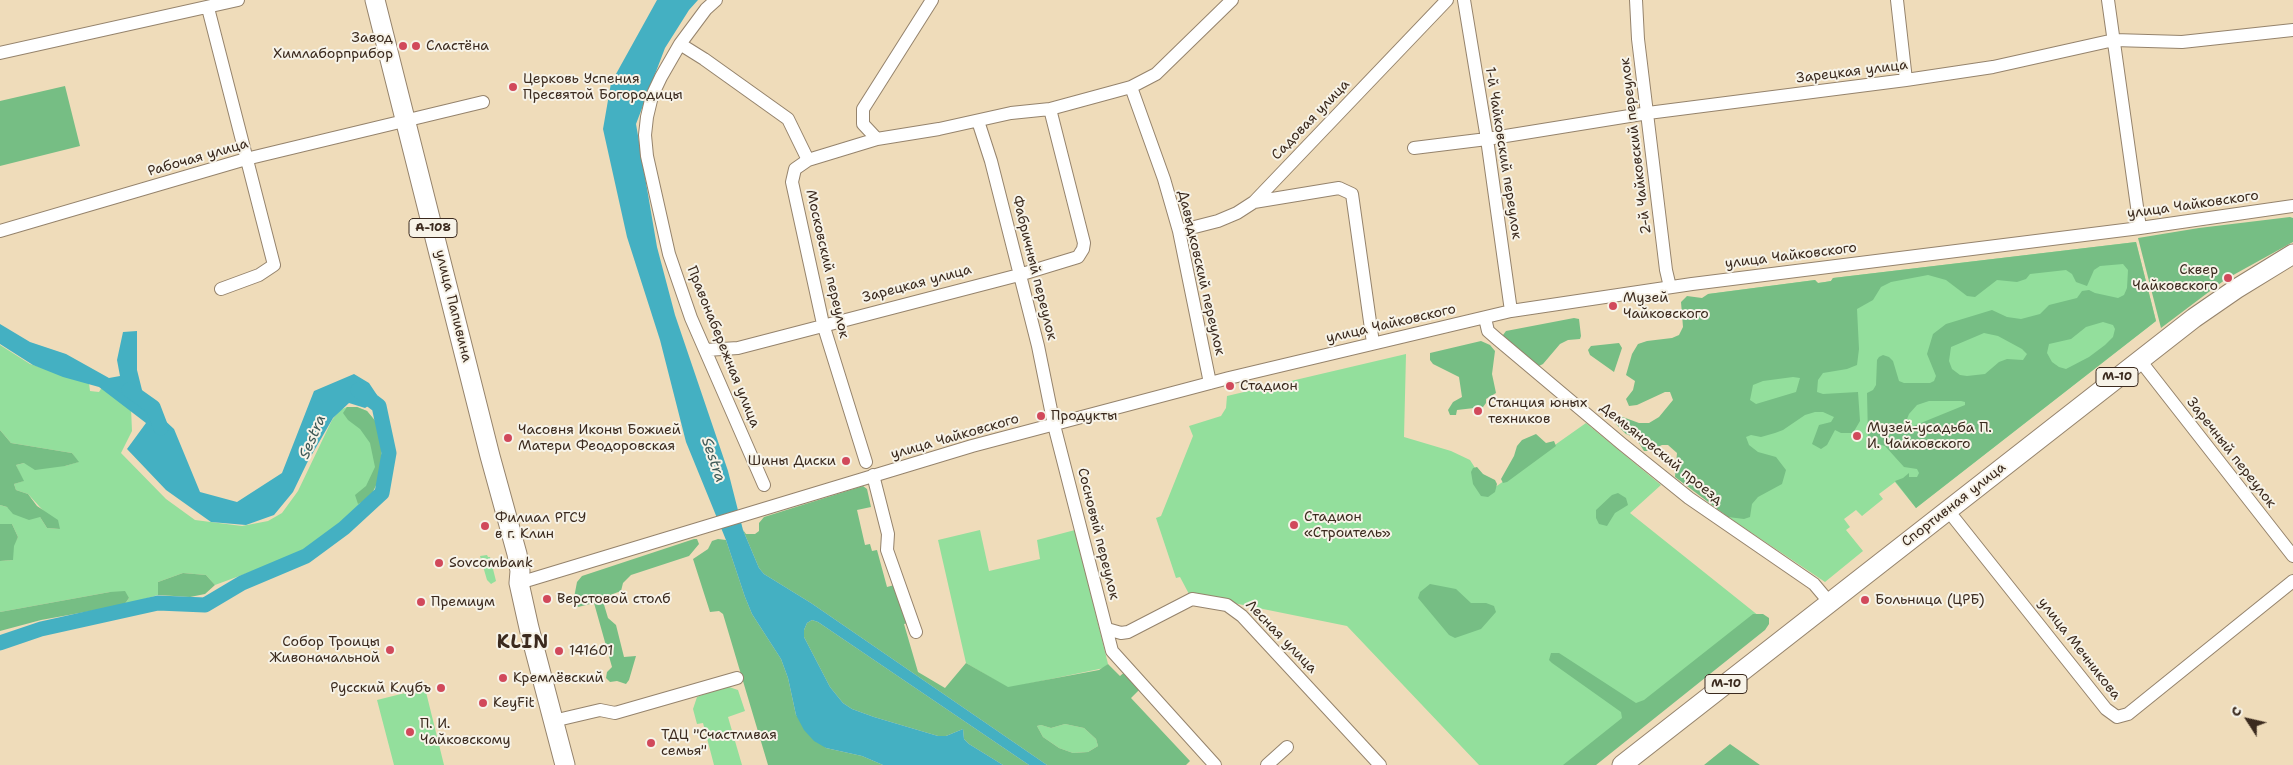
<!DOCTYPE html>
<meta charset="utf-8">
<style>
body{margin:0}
#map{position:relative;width:2293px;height:765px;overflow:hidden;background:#efdcba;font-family:"Shantell Sans",sans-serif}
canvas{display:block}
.north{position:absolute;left:2223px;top:695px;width:50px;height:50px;-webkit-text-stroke:4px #f7f3e8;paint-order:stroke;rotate:305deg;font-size:14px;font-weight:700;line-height:20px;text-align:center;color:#3b2a1e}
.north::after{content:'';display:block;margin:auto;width:18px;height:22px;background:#3b2a1e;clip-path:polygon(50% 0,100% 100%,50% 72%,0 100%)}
</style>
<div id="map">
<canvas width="2293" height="765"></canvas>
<div class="north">С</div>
</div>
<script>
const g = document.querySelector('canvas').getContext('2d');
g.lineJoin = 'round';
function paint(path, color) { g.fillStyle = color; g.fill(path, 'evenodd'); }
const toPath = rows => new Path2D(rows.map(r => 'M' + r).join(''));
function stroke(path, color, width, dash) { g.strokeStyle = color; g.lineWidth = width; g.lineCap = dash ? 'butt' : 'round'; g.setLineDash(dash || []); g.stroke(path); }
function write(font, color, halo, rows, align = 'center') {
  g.font = font + ' "Shantell Sans",sans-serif'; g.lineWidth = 4; g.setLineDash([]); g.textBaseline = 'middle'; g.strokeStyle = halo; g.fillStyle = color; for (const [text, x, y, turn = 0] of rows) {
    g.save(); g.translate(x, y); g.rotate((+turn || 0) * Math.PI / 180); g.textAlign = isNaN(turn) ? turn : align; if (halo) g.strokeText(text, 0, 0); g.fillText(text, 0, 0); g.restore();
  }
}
paint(toPath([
 [2136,242,2156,321,1916,508,1895,482,1879,494,1883,499,1862,516,1856,510,1844,519,1850,527,1846,530,1863,551,1825,582,1728,517,1708,294,1815,280,1818,283,1825,282,1831,281,1833,278],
 [0,345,30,364,89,383,90,391,99,392,104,384,131,408,132,431,121,453,166,499,195,520,242,526,268,521,282,513,298,491,332,420,340,410,347,407,357,407,367,411,377,423,381,447,382,466,377,483,370,498,361,508,328,535,299,554,215,585,206,575,183,573,158,582,158,595,124,605,129,598,110,592,0,612,0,561,13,560,13,546,18,537,12,524,0,524,0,505,40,517,47,528,60,529,28,494,16,490,14,484,23,481,16,465,24,463,65,466,78,462,72,453,11,443,0,430],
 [1406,354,1404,437,1451,451,1470,460,1477,471,1484,495,1586,423,1661,485,1630,513,1759,616,1571,765,1479,765,1347,626,1189,594,1180,577,1176,578,1156,518,1161,516,1193,436,1189,426,1221,416,1226,408,1227,396],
 [980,530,989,571,1040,559,1037,540,1075,530,1108,664,1104,668,1008,688,966,663,938,540],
 [487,555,488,557,490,557,496,581,491,584,487,580,480,556],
 [726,686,738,690,745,711,728,717,742,765,714,765,703,723,697,724,693,709,697,697],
 [425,688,444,765,394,765,377,700],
 [1065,724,1084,728,1096,739,1098,746,1088,752,1073,753,1059,748,1043,737,1037,726,1041,725,1051,728]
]), '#93df9c');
paint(toPath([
 [65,86,80,146,0,166,0,101],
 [2290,217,2293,218,2293,242,2226,279,2161,328,2138,238,2199,228],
 [2136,242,2156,321,1916,508,1895,481,1903,478,1909,473,1909,477,1917,477,1919,473,1917,469,1904,467,1885,446,1871,442,1868,436,1867,393,1873,390,1876,385,1877,360,1879,357,1883,355,1889,357,1893,361,1899,381,1904,383,1930,383,1934,381,1936,376,1927,354,1933,334,1946,324,1992,310,2007,317,2021,319,2040,314,2049,305,2077,298,2082,291,2089,290,2095,293,2118,298,2124,295,2127,288,2128,270,2123,264,2100,266,2094,270,2087,286,2076,282,2072,274,2066,270,2030,274,2026,279,2017,282,1997,280,1975,297,1967,296,1946,280,1928,275,1891,282,1881,287,1873,300,1857,309,1859,349,1857,365,1847,369,1823,373,1818,380,1817,392,1823,394,1858,392,1860,421,1853,433,1841,433,1835,430,1827,445,1821,449,1812,444,1819,425,1831,422,1834,417,1823,412,1815,412,1805,415,1783,430,1775,433,1761,437,1751,435,1746,437,1749,445,1758,452,1776,457,1786,470,1782,484,1758,497,1752,504,1750,517,1744,519,1728,517,1675,477,1677,453,1668,445,1662,445,1649,451,1644,451,1636,438,1626,434,1616,424,1615,419,1620,416,1639,423,1649,423,1659,417,1673,400,1670,392,1665,392,1637,405,1629,406,1626,399,1633,390,1635,381,1626,375,1632,354,1638,344,1647,341,1672,338,1679,335,1683,327,1681,302,1687,296,1702,298,1708,294,1815,280,1818,283,1825,282,1831,281,1833,278],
 [2103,322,2113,325,2115,329,2113,337,2105,345,2089,357,2066,369,2059,367,2052,362,2047,353,2049,344,2071,339,2086,327],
 [1984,333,1998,336,2022,349,2027,354,2023,360,2007,359,1999,362,1985,374,1967,376,1960,375,1952,369,1949,361,1951,347],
 [1793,377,1800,378,1796,392,1756,404,1750,400,1753,385,1763,381],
 [1929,401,1961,401,1965,402,1965,405,1911,427,1905,424,1909,414,1917,405],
 [1574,318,1579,319,1581,336,1580,339,1568,340,1560,344,1543,364,1539,366,1535,365,1505,340,1503,335,1506,331],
 [1481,341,1490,345,1495,351,1492,374,1496,393,1486,399,1486,403,1483,407,1457,410,1456,415,1450,415,1448,410,1453,402,1462,397,1459,377,1433,364,1430,360,1430,353],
 [1619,343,1622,348,1614,372,1590,355,1588,350,1591,346],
 [347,407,357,407,367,411,377,423,381,447,382,466,377,483,370,498,358,504,355,495,366,486,375,467,370,443,360,429,348,420,343,413],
 [0,430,11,443,72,453,79,462,65,466,35,470,24,463,16,465,24,481,14,484,16,490,28,494,37,506,58,520,60,529,47,528,40,517,29,520,13,514,7,507,0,505],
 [1536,434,1546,443,1554,441,1556,446,1507,482,1503,483,1501,479,1514,456,1517,446,1522,440],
 [1477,467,1483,474,1495,480,1497,484,1495,492,1488,497,1481,496,1473,484,1471,472,1473,468],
 [863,486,867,489,871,507,857,510,865,545,870,544,872,551,877,550,887,587,898,584,913,622,904,624,918,672,945,688,966,663,1008,687,1099,670,1108,664,1120,676,1126,671,1141,688,1131,698,1190,761,1186,765,1047,765,811,603,764,574,759,568,743,530,746,534,755,534,759,531,759,523,764,517],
 [1065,724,1084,728,1096,739,1098,746,1088,752,1073,753,1059,748,1043,737,1037,726,1041,725,1051,728],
 [1618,493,1626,498,1628,505,1615,513,1607,526,1599,524,1596,518,1596,510,1612,495],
 [0,524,12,524,18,537,14,546,13,560,0,561],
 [694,539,697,539,699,544,689,556,631,575,623,583,621,591,602,598,608,618,616,625,624,657,636,656,629,680,626,684,617,681,610,682,606,678,607,672,612,667,594,603,578,607,573,603,577,582,582,576],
 [718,539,726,540,745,597,752,614,781,659,788,678,796,715,826,748,862,756,883,765,768,765,723,614,719,611,710,612,693,559,708,549,712,541],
 [183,573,206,575,215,585,205,594,190,597,158,595,158,582],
 [1430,584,1456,589,1471,603,1486,603,1494,606,1496,612,1481,629,1455,638,1449,635,1418,598,1420,592],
 [125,591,129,598,124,605,41,620,0,631,0,612,110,592],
 [1753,614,1763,614,1769,618,1769,624,1765,630,1596,765,1563,765,1622,718,1621,712,1552,663,1549,660,1551,653,1559,653,1636,703,1644,700],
 [812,620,818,622,1029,765,1003,765,969,744,964,739,963,729,946,736,938,736,874,717,852,709,843,703,830,687,804,637,804,630,807,623],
 [1730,744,1760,765,1704,765]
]), '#76be84');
paint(toPath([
 [657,0,698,0,689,10,665,48,636,124,657,247,675,315,728,471,743,530,759,568,764,574,811,603,1047,765,1029,765,818,622,812,620,807,623,804,630,804,637,830,687,843,703,852,709,874,717,938,736,946,736,963,729,964,739,969,744,1003,765,883,765,862,756,826,748,814,741,804,730,796,715,788,678,781,659,752,614,745,597,726,540,686,442,660,340,627,237,603,129,611,83],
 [0,324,30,342,66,354,109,378,120,376,117,360,123,332,137,331,137,370,145,402,174,429,200,492,237,502,282,473,314,391,354,374,369,383,377,395,376,401,365,408,349,403,333,418,307,463,293,492,274,515,246,525,211,522,166,490,127,449,146,423,99,387,63,377,33,365,0,344]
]), '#44b0c2');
stroke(toPath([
 [129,390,153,407,161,428],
 [0,643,41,629,158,603,205,605,242,583,306,556,344,528,382,493,389,453,379,406,358,390]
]), '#44b0c2', 15);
const minor = toPath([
 [716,0,706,9,680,44,661,77,652,96,647,117,645,135,647,156,669,254,691,318,764,485],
 [1464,0,1487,139,1511,311],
 [1636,0,1638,39,1666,270,1670,287],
 [1897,0,1906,80],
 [2108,0,2140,228],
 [208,8,274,265,259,275,221,289],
 [680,44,704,59,788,119,808,160],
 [0,53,238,0],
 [1131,87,1164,179,1179,231,1210,383],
 [978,121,991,161,1038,346,1054,425,1112,651,1215,765],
 [877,139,863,124,863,109,932,0],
 [1414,148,1487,139,1648,113,1906,80,1993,67,2114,40,2182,42,2293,30],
 [1254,202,1339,188,1352,194,1373,343],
 [0,231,246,159,483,102],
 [1179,231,1218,221,1237,213,1254,202,1447,0],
 [1485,318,1488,331,1496,338,1622,444,1689,498,1814,584,1830,603],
 [706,350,738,348,1019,275,1078,257,1083,249,1084,243,1050,109],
 [2146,368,2293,556],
 [866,462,823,324,792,182,795,169,808,160,877,139,939,129,1011,113,1050,109,1131,87,1156,74,1232,0],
 [873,475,888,534,887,550,916,632],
 [1954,518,2106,709,2117,717,2128,714,2293,581],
 [519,583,972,446,1229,378,1511,311,1692,284,2140,228,2293,206],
 [1107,629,1121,633,1128,632,1192,599,1227,605,1242,616,1380,765],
 [553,721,600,710,615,713,737,678],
 [1267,765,1287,747]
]);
const highway = toPath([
 [375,0,490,456,517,554,520,571,519,583,529,628,565,765],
 [1622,765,2194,318,2236,289,2293,254]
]);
stroke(minor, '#95836c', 14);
stroke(highway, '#95836c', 21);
stroke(minor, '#fff', 12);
stroke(highway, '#fff', 19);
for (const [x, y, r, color] of [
 [403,46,5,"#d1495b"],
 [416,46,5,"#d1495b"],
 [513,87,5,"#d1495b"],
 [2228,278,5,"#d1495b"],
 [1613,306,5,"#d1495b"],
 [1230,386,5,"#d1495b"],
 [1478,411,5,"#d1495b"],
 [1041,416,5,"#d1495b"],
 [1857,436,5,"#d1495b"],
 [508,438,5,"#d1495b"],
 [846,461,5,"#d1495b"],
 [1294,525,5,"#d1495b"],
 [485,526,5,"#d1495b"],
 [439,563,5,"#d1495b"],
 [547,599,5,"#d1495b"],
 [1865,600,5,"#d1495b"],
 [421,602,5,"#d1495b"],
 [390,650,5,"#d1495b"],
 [559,651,5,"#d1495b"],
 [503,678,5,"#d1495b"],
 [441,688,5,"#d1495b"],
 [483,703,5,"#d1495b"],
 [410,732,5,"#d1495b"],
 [651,743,5,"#d1495b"]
]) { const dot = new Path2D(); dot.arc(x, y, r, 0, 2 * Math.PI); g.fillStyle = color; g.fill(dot); stroke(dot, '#f7f3e8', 2); }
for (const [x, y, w] of [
 [433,228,48],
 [2117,377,42],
 [1726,684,42]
]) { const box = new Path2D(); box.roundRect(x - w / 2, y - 9.5, w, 19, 4); g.fillStyle = '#f7f3e8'; g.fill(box); stroke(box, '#3b2a1e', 1); }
write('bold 12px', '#3b2a1e', null, [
 ["А-108",433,228],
 ["М-10",2117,377],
 ["М-10",1726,684]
]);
write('14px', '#3b2a1e', '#f7f3e8', [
 ["Завод",393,38,"right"],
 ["Химлаборприбор",393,54,"right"],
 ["Сластёна",426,46],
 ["Церковь Успения",523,79],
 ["Пресвятой Богородицы",523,95],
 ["Сквер",2218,270,"right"],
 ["Чайковского",2218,286,"right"],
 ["Музей",1623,298],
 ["Чайковского",1623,314],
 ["Стадион",1240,386],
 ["Станция юных",1488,403],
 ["техников",1488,419],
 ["Продукты",1051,416],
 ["Музей-усадьба П.",1867,428],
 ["И. Чайковского",1867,444],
 ["Часовня Иконы Божией",518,430],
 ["Матери Феодоровская",518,446],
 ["Шины Диски",836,461,"right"],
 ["Стадион",1304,517],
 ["«Строитель»",1304,533],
 ["Филиал РГСУ",495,518],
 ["в г. Клин",495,534],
 ["Sovcombank",449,563],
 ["Верстовой столб",557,599],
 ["Больница (ЦРБ)",1875,600],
 ["Премиум",431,602],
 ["Собор Троицы",380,642,"right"],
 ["Живоначальной",380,658,"right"],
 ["141601",569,651],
 ["Кремлёвский",513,678],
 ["Русский Клубъ",431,688,"right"],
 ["KeyFit",493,703],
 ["П. И.",420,724],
 ["Чайковскому",420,740],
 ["ТДЦ \"Счастливая",661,735],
 ["семья\"",661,751]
], 'left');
write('14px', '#3b2a1e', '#f7f3e8', [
 ["Зарецкая улица",1852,72,-7],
 ["Садовая улица",1311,120,-46],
 ["2-й Чайковский переулок",1636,146,-97],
 ["1-й Чайковский переулок",1503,153,81],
 ["Рабочая улица",198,158,-16],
 ["улица Чайковского",2193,205,-8],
 ["улица Чайковского",1791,256,-7],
 ["Московский переулок",827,264,77],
 ["Фабричный переулок",1034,268,76],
 ["Давыдковский переулок",1201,273,77],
 ["Зарецкая улица",917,284,-15],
 ["улица Папивина",453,306,76],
 ["улица Чайковского",1391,324,-13],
 ["Правонабережная улица",723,347,68],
 ["улица Чайковского",955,437,-16],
 ["Заречный переулок",2231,453,52],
 ["Демьяновский проезд",1661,454,39],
 ["Спортивная улица",1954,505,-38],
 ["Сосновый переулок",1098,534,76],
 ["Лесная улица",1281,637,46],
 ["улица Мечникова",2079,649,52]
]);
write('italic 15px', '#3e5957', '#f7f3e8', [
 ["Sestra",313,437,-67],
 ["Sestra",713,460,71]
]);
g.letterSpacing = '1px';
write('bold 19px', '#3b2a1e', '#f7f3e8', [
 ["KLIN",523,643]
]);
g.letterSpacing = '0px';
</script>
